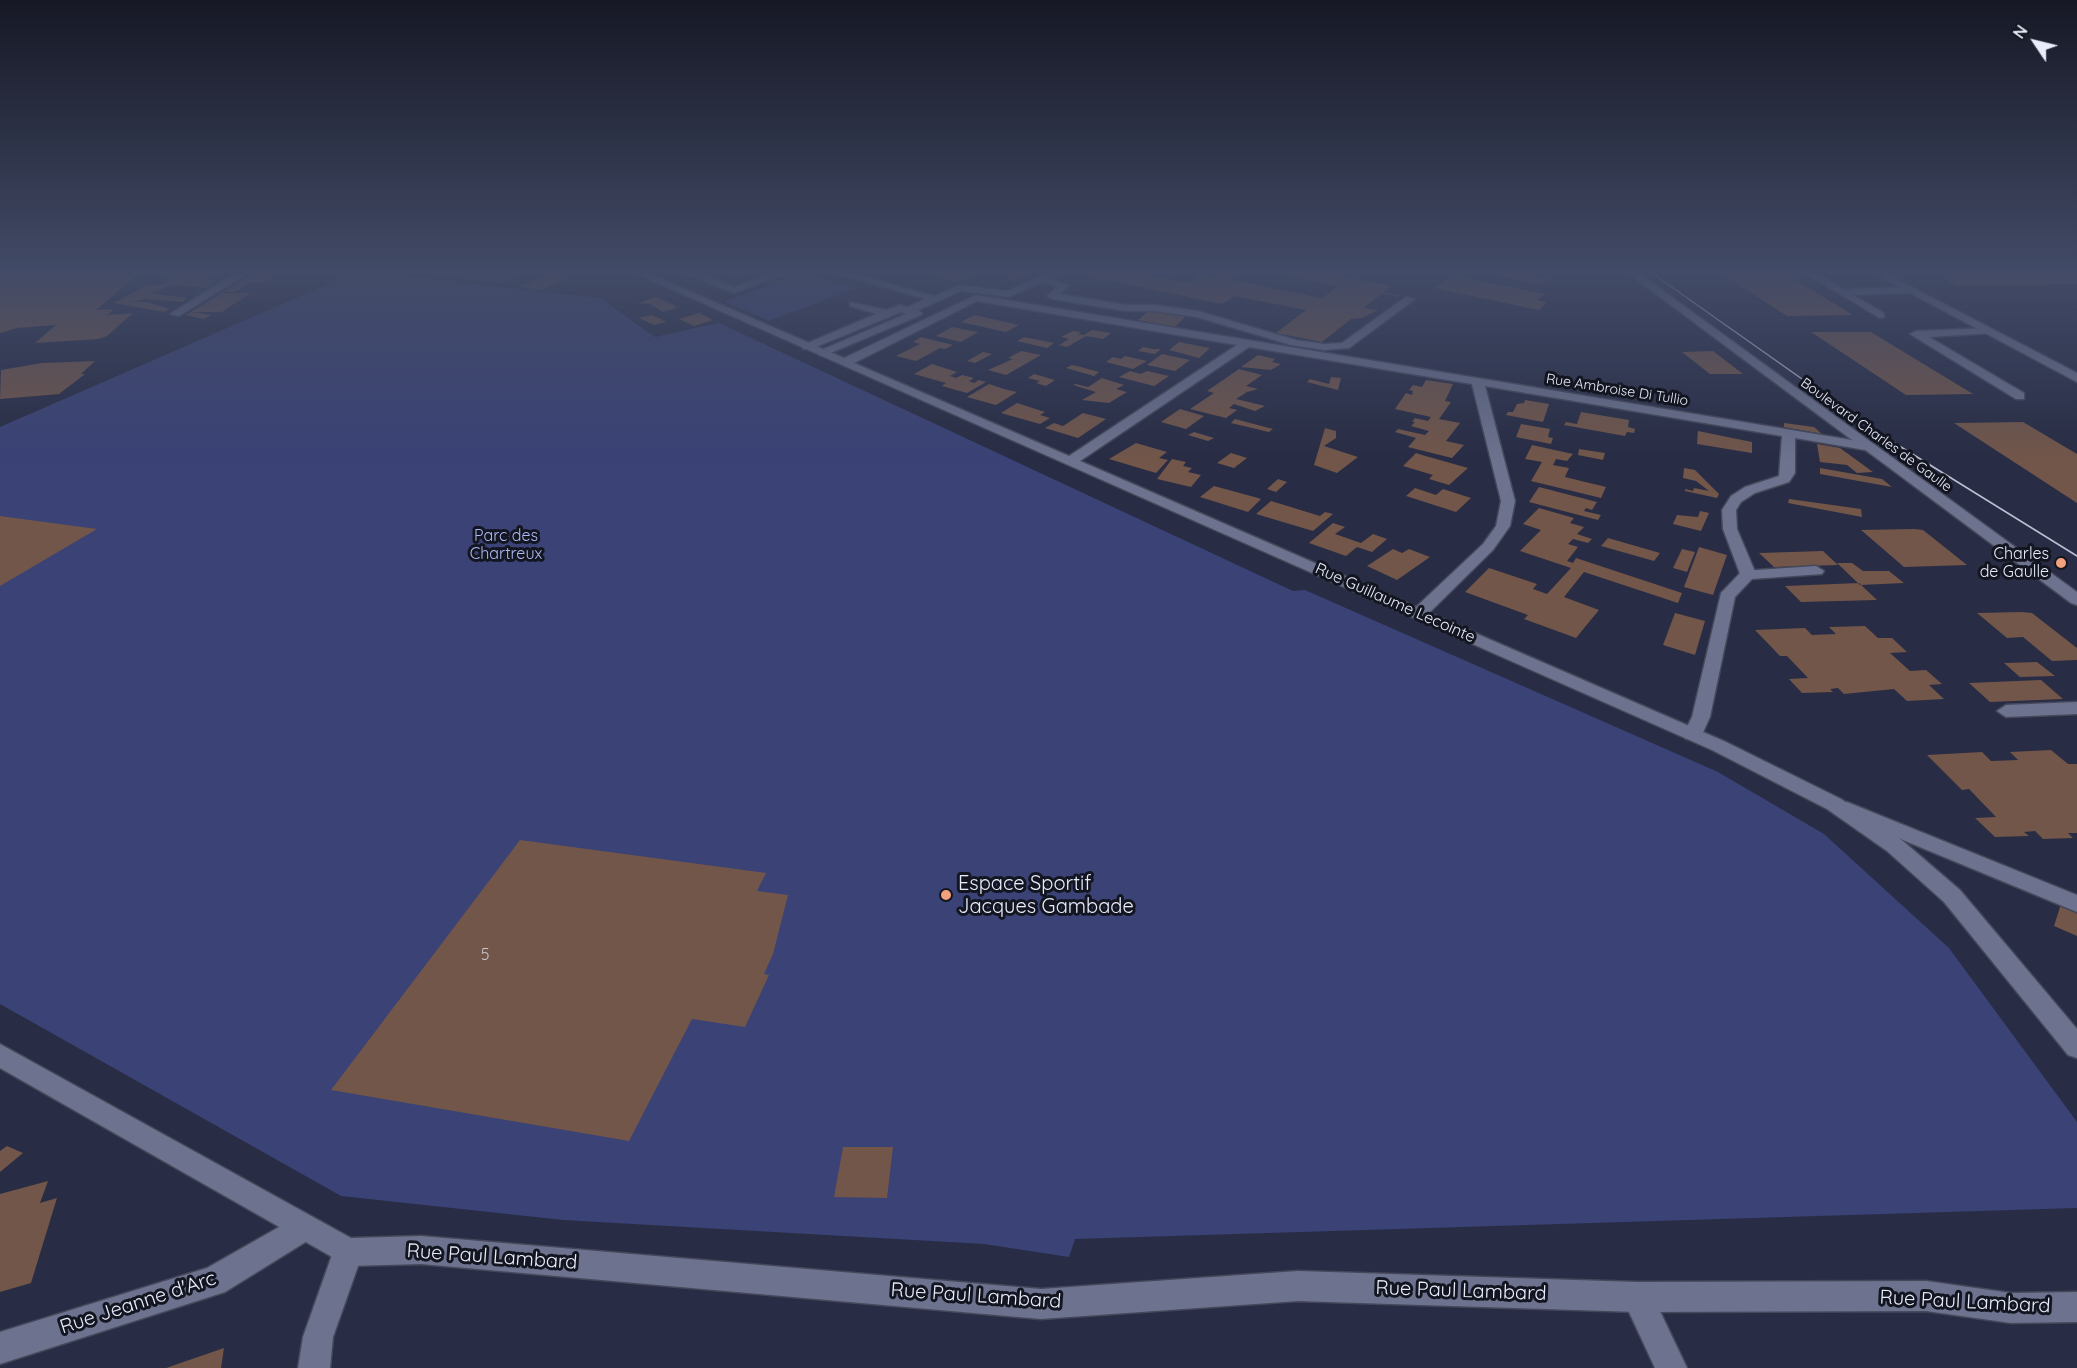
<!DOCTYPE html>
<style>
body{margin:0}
#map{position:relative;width:2077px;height:1368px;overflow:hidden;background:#282c44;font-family:Quicksand,sans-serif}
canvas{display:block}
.north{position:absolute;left:2005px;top:12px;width:60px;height:60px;-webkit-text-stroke:4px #131620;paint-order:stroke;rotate:305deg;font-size:16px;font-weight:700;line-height:24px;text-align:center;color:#e8ecfb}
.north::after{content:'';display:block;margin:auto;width:21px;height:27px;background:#e8ecfb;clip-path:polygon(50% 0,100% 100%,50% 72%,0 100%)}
</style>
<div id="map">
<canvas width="2077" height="1368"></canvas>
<div class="north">N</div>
</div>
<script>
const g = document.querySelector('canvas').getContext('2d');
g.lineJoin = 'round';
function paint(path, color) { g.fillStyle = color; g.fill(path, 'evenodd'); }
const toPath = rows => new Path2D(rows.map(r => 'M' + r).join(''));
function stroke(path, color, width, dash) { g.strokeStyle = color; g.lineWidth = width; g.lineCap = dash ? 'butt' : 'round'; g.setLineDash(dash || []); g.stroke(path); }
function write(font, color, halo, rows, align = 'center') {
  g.font = font + ' Quicksand,sans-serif'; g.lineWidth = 6; g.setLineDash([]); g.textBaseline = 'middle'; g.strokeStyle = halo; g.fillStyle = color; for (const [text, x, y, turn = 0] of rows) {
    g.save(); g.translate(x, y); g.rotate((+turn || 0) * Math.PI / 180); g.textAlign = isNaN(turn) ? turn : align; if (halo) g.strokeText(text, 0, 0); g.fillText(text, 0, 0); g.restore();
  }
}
paint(toPath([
 [358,271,600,298,655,337,719,323,1293,591,1305,590,1718,772,1824,834,1949,948,2077,1122,2077,1208,1075,1239,1069,1257,984,1244,563,1220,341,1196,0,1004,0,427],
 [399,271,533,271,501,284],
 [802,273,856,288,769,321,724,302]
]), '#3a4276');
paint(toPath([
 [0,271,200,271,184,274,226,275,222,277,160,277,168,273,137,275,96,310,114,309,107,315,133,313,107,336,98,339,35,343,56,325,17,328,0,333,0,279,8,273,0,274],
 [707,271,753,271,735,277],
 [919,271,983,271,956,282],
 [989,271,1038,271,1019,279,1010,279,1008,276],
 [1091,271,1128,271,1188,283,1201,275,1213,277,1223,271,1247,271,1232,280,1322,298,1338,286,1268,272,1315,271,1392,286,1384,292,1400,295,1398,297,1383,293,1363,308,1378,310,1362,318,1351,319,1322,342,1276,333,1306,310,1235,296,1222,304,1083,275],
 [1459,271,1468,271,1460,277,1545,294,1538,300,1547,302,1539,310,1434,288],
 [1475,271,1541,271,1535,276,1548,278,1540,285],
 [1718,271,1781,271,1853,315,1787,316],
 [1938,271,2077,271,2077,284,1957,286,1942,279,1955,279],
 [255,273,278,273,262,283,249,283,235,292,224,292],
 [547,274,568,277,541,290,519,287],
 [172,279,218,280,205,288,173,285,150,293,187,298,182,302,145,299,131,302,147,302,170,309,164,312,114,303,147,285,162,285],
 [222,293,251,293,222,312,192,312,212,315,203,319,186,315],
 [656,297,674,305,677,308,663,312,650,304,638,303],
 [1149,310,1186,316,1175,327,1138,320],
 [699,313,713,320,694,326,679,319],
 [651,315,659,318,666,322,654,325,639,318],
 [974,315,1019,325,1006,332,961,322],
 [952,327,972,331,978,332,961,342,936,336],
 [1092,330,1111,333,1103,339,1086,336,1067,347,1059,345,1069,339,1061,337,1073,331,1081,332,1078,334,1084,335],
 [1811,332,1871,332,1973,394,1906,395],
 [921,337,953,345,945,349,940,348,916,361,896,356,920,344,913,342],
 [1024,337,1054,343,1047,348,1017,341],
 [1179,342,1210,348,1199,358,1169,350],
 [1143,347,1153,349,1161,349,1155,354,1138,351],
 [1021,351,1041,355,1006,375,988,370,1013,359,1008,358],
 [1713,351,1743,374,1710,374,1682,352],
 [983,352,992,354,975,363,967,361],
 [1162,354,1190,360,1175,371,1147,365],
 [1258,355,1275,359,1272,362,1281,364,1271,370,1241,367],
 [1125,356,1147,361,1133,369,1106,362,1113,357,1121,359],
 [95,361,81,374,85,374,59,394,0,399,1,370,42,363],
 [932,364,957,372,950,376,956,378,962,375,974,378,969,381,974,383,979,380,986,382,967,393,942,386,946,383,914,374],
 [1072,365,1077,366,1099,372,1094,376,1066,368],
 [1239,369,1262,375,1246,386,1258,389,1247,392,1236,399,1265,406,1255,411,1234,404,1229,408,1237,410,1226,418,1190,409,1214,393,1207,391],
 [1130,371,1141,374,1147,371,1169,376,1154,386,1119,377],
 [1034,374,1055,380,1046,386,1036,383,1040,381,1028,378],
 [1331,377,1341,378,1338,390,1307,382,1310,379,1329,384],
 [1102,378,1124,385,1116,389,1127,392,1109,403,1082,400,1096,392,1073,385,1076,384,1088,387],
 [1426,380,1453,384,1445,401,1451,402,1439,419,1460,423,1446,441,1464,445,1452,458,1408,447,1416,438,1395,432,1398,429,1425,435,1429,431,1411,426,1415,422,1412,422,1415,418,1428,421,1431,417,1395,409,1406,393,1412,395,1413,391,1409,390,1413,385,1422,387],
 [989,384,1004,389,1017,392,996,405,967,397],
 [1525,400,1549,404,1543,422,1506,415,1508,412,1513,412,1517,404,1524,403],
 [1017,403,1045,412,1040,415,1050,418,1040,424,1001,413],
 [1180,409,1204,416,1186,429,1161,422],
 [1581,412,1629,420,1628,427,1635,429,1634,433,1627,432,1625,436,1564,425,1566,422,1577,424],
 [1083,413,1106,419,1078,438,1045,428,1054,423,1063,426],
 [1235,419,1273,429,1269,432,1231,423],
 [2023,422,2077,454,2077,503,1954,423],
 [1784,423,1814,427,1822,434,1784,427],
 [1521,424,1550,429,1548,437,1553,438,1551,444,1516,437],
 [1325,428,1336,431,1336,438,1324,446,1358,457,1337,473,1314,465],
 [1698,431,1752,442,1752,453,1697,444],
 [1194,432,1214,438,1208,441,1188,435],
 [1136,443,1167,452,1159,458,1168,460,1156,473,1109,459],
 [1817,444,1840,448,1873,472,1857,473,1847,465,1820,462],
 [1532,445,1573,454,1567,461,1556,459,1553,465,1569,468,1565,477,1606,487,1601,498,1531,481,1542,462,1525,459],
 [1579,449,1605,453,1603,460,1578,455],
 [1231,453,1247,458,1234,468,1217,463],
 [1416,453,1422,455,1468,468,1449,485,1429,479,1433,475,1403,466],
 [1172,459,1186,462,1183,466,1192,468,1188,472,1201,475,1191,487,1157,479],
 [1684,468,1695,470,1719,494,1717,498,1685,491,1685,489,1693,491,1694,488,1709,491,1696,481,1683,478],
 [1820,468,1882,479,1892,487,1820,474],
 [1278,479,1287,482,1276,492,1267,489],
 [1214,486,1258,498,1261,499,1248,512,1200,497],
 [1539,487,1597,502,1592,510,1586,508,1584,511,1601,515,1598,520,1529,502],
 [1415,488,1436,495,1443,489,1471,498,1456,512,1406,496],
 [1789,499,1861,509,1862,517,1788,503],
 [1271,501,1320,516,1325,512,1333,514,1313,531,1256,514],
 [1539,508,1574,518,1570,523,1584,527,1577,534,1592,539,1588,543,1573,539,1568,544,1578,547,1567,561,1573,563,1576,558,1682,593,1678,603,1584,572,1564,597,1599,610,1576,638,1524,619,1528,615,1465,592,1489,568,1537,584,1533,589,1547,594,1571,568,1520,551,1541,530,1523,524],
 [1700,511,1709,513,1701,531,1673,524,1677,515,1698,517],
 [0,516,97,529,0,586],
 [1333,523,1345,527,1335,534,1361,543,1373,534,1387,539,1372,552,1357,547,1346,556,1309,543],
 [1914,529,1923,530,1967,565,1904,567,1861,530],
 [1608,538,1660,553,1654,561,1601,546],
 [1699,547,1727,555,1713,595,1684,587],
 [1393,549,1402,553,1409,549,1430,557,1397,580,1367,566],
 [1682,549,1695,552,1687,572,1673,568],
 [1823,551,1838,565,1774,567,1759,553],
 [1837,563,1852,563,1863,571,1889,571,1904,583,1860,585],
 [1859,583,1877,600,1801,602,1785,586],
 [2022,612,2032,613,2077,648,2077,660,2052,661,2023,637,2007,638,1977,613],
 [1675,613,1705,621,1695,655,1663,645],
 [1865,626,1878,638,1892,638,1907,652,1890,653,1910,671,1926,670,1942,684,1929,685,1944,699,1907,701,1894,689,1844,694,1838,688,1830,689,1833,692,1802,693,1789,679,1808,678,1787,656,1780,656,1755,630,1805,628,1812,635,1836,634,1829,627],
 [2037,662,2055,676,2020,677,2004,663],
 [2041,680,2063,699,1990,702,1969,683],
 [2051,750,2068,764,2077,764,2077,833,2068,833,2073,838,2043,839,2035,831,2024,832,2029,836,1995,837,1975,818,1996,817,1969,789,1962,790,1927,755,1982,752,1991,761,2018,760,2010,752],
 [520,840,766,873,757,891,788,895,773,954,764,974,769,975,745,1027,692,1019,629,1141,331,1090],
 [2061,904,2077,911,2077,936,2054,926],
 [7,1146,23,1153,0,1172,0,1151],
 [843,1147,893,1147,887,1198,834,1197],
 [48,1181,40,1203,57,1198,31,1283,0,1292,0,1194],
 [224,1348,221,1368,166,1368]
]), '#725649');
const service = toPath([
 [679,271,693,271,734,287,780,271,794,271,734,293,679,271],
 [828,271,844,271,934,296,960,285,1007,291,1053,271,1066,271,1052,279,1069,286,1060,294,1126,305,1154,305,1198,311,1296,340,1324,344,1342,343,1406,297,1415,299,1349,348,1324,350,1291,345,1197,317,1154,311,1126,311,1052,299,1047,296,1057,287,1043,282,1008,297,961,291,918,310,922,313,921,315,823,356,819,355,819,351,906,314,901,312,811,349,803,349,803,345,876,314,850,306,850,302,886,310,900,305,908,307,925,299,828,271],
 [1801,271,1813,271,1843,289,1911,287,1916,290,1911,293,1853,295,1884,313,1884,317,1880,318,1801,271],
 [1988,328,1993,331,1992,333,1929,337,2024,393,2024,399,2016,399,1910,334,1916,331,1988,328],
 [1816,566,1824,571,1822,574,1752,579,1735,597,1710,717,1700,739,1686,739,1683,735,1692,717,1721,593,1742,571,1816,566],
 [2077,702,2077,714,2006,717,1997,711,2006,705,2077,702],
 [1847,802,2077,895,2077,912,1840,814,1837,809,1840,804,1847,802],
 [1637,1282,1648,1286,1687,1368,1655,1368,1622,1297,1626,1286,1637,1282]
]);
const minor = toPath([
 [239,271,251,271,179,316,170,314,239,271],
 [630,271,643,271,844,358,976,295,1870,443,1872,446,1865,450,1795,438,1795,473,1789,482,1755,493,1741,502,1736,510,1737,529,1756,574,1748,579,1740,574,1723,529,1722,510,1731,496,1745,487,1779,476,1782,436,1485,386,1515,501,1510,526,1493,550,1429,613,1726,742,1841,799,1903,841,1960,890,2077,1029,2077,1058,2068,1055,1944,902,1887,851,1827,809,1712,750,630,271],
 [977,301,1237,345,1069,456,854,363,977,301],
 [1249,347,1472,384,1501,501,1496,526,1483,544,1416,607,1080,461,1249,347],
 [1869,271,1881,271,2077,373,2077,382,1869,271],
 [302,1214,312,1218,316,1228,312,1238,225,1292,0,1364,0,1332,207,1268,302,1214],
 [348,1238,358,1242,363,1252,333,1337,330,1368,298,1368,303,1337,333,1252,338,1242,348,1238]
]);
const tertiary = toPath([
 [1625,271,1636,271,2077,592,2077,605,2071,603,1625,271],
 [0,1044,351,1238,421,1236,1041,1289,1298,1271,1637,1282,1926,1281,2011,1293,2077,1292,2077,1322,2011,1323,1926,1311,1637,1312,1298,1301,1041,1319,421,1264,348,1266,0,1068,0,1044]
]);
stroke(service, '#45485b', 3);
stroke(minor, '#45485b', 3);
stroke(tertiary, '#45485b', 3);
paint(service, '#6d738e');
paint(minor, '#6d738e');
paint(tertiary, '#6d738e');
stroke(toPath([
 [1649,271,1880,434,2077,556]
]), '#bcc0d1', 1.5);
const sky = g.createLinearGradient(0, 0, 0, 462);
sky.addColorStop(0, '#161825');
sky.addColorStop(0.59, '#424b67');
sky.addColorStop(1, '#424b6700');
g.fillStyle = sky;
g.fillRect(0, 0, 2077, 462);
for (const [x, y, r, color] of [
 [2061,563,6,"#f1a17c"],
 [946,895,6,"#f1a17c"]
]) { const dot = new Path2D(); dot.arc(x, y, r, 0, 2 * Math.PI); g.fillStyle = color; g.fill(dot); stroke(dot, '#131620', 2); }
write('14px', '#e8ecfb', '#131620', [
 ["Rue Ambroise Di Tullio",1617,390,9],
 ["Boulevard Charles de Gaulle",1876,435,36]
]);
write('16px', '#aebaf7', '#131620', [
 ["Parc des",506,536],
 ["Chartreux",506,554]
]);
write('16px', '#e8ecfb', '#131620', [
 ["Charles",2049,554],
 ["de Gaulle",2049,572]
], 'right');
write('16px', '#e8ecfb', '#131620', [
 ["Rue Guillaume Lecointe",1395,603,24]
]);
write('16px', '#cac6ce', null, [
 ["5",485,955]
]);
write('20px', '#e8ecfb', '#131620', [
 ["Espace Sportif",958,884],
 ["Jacques Gambade",958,907]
], 'left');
write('20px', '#e8ecfb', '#131620', [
 ["Rue Paul Lambard",492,1257,4],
 ["Rue Paul Lambard",1461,1291,2],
 ["Rue Paul Lambard",976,1296,4],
 ["Rue Paul Lambard",1965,1302,3],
 ["Rue Jeanne d'Arc",138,1303,-18]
]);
</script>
